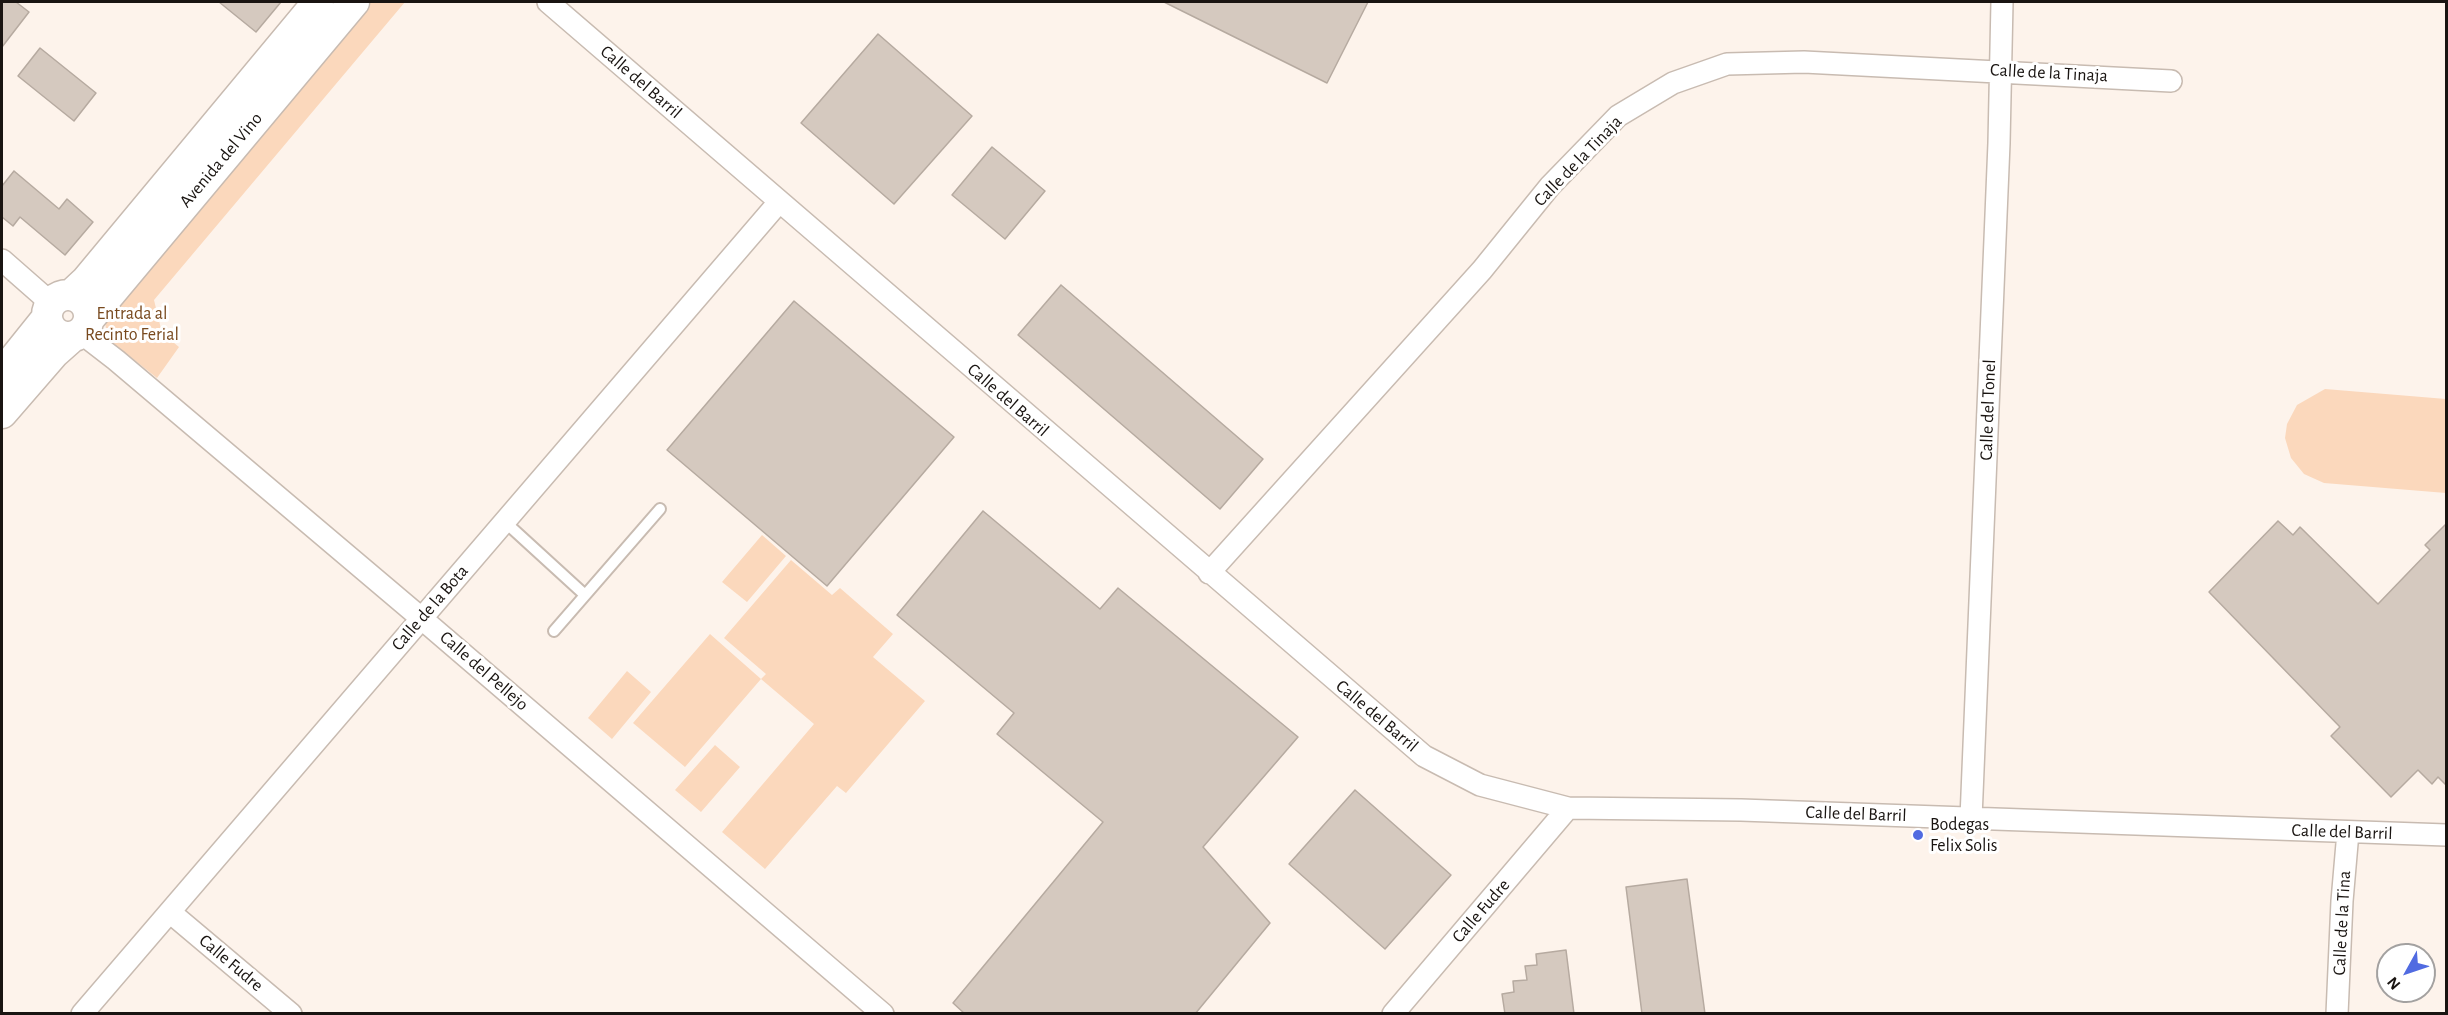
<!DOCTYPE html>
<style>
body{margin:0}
#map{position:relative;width:2448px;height:1015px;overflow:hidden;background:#fdf3eb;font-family:"Alegreya Sans",sans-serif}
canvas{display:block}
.frame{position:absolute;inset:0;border:3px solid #191411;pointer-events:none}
.north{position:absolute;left:2376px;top:943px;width:60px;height:60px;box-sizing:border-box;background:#fff;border:2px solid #a3a1a0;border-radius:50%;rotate:230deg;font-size:16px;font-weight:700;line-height:24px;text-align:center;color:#191411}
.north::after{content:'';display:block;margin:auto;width:21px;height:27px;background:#516be1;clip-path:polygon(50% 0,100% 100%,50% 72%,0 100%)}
</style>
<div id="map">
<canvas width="2448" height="1015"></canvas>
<div class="frame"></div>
<div class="north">N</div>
</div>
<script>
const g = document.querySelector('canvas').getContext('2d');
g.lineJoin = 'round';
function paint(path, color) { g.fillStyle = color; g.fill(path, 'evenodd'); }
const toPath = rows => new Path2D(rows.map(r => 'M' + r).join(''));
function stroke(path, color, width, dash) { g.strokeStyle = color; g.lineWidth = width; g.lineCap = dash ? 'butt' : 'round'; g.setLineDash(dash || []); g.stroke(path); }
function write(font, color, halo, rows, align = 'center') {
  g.font = font + ' "Alegreya Sans",sans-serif'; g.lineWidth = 6; g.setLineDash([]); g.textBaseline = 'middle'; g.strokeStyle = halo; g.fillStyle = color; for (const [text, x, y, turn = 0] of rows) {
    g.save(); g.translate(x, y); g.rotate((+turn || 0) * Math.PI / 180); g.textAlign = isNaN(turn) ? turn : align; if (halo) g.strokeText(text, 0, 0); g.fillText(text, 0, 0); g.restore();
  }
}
paint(toPath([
 [367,2,405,2,154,300,162,333,179,347,157,378,114,344,107,335,103,309],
 [2325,389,2446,399,2446,493,2324,483,2304,474,2291,458,2285,438,2287,424,2297,405],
 [762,535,786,556,747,602,722,582],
 [791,560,832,595,840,588,893,634,873,657,925,701,846,793,837,786,765,869,722,832,814,724,761,679,685,767,633,723,710,634,761,679,766,674,724,638],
 [627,671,651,692,612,739,588,718],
 [715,745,740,767,701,812,675,790]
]), '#fbd8bc');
const building = toPath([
 [2,2,16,2,29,12,2,47,2,2],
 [219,2,281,2,256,32,219,2],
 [1164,2,1368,2,1327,83,1164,2],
 [878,34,972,116,894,204,801,123,878,34],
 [40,48,96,93,74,121,18,76,40,48],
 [992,147,1045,191,1005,239,952,195,992,147],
 [14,171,59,209,67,199,93,222,65,255,20,217,13,226,2,217,2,186,14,171],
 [1061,285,1263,459,1220,509,1018,335,1061,285],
 [794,301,954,437,827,586,667,450,794,301],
 [983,511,1100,609,1118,588,1298,737,1203,847,1270,923,1195,1014,965,1014,953,1003,1103,822,997,734,1014,713,897,615,983,511],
 [2278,521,2293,535,2300,527,2378,604,2430,550,2425,545,2446,524,2446,785,2438,777,2432,784,2418,770,2391,797,2331,736,2340,727,2209,592,2278,521],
 [1355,790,1451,875,1385,949,1289,864,1355,790],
 [1687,879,1705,1014,1642,1014,1626,887,1687,879],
 [1566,950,1574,1014,1505,1014,1502,994,1514,992,1513,981,1527,980,1525,966,1537,965,1536,954,1566,950]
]);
paint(building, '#d5c9bf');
stroke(building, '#b6aaa0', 1.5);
const lane = toPath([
 [504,521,585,595],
 [554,631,660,509]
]);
const street = toPath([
 [548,2,1424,756,1480,785,1568,808,1741,810,2446,835],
 [2,260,51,303],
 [81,333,116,360,421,618,883,1014],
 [1209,573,1482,270,1550,186,1618,116,1673,83,1727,64,1804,62,2171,81],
 [1971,818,1999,143,2002,2],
 [171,913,291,1014],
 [82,1014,779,202],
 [1393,1014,1568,808],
 [2337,1014,2342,901,2348,832]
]);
const secondary = toPath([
 '47 316a21 21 0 1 1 42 0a21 21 0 1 1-42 0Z',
 [71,295,86,281,318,2],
 [89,319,354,2],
 [2,374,46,319],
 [2,413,54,353,72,337]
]);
stroke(lane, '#c8bbb1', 14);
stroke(street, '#c8bbb1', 24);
stroke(secondary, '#c8bbb1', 33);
stroke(lane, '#fff', 10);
stroke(street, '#fff', 21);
stroke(secondary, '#fff', 30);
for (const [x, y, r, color] of [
 [1918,835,6,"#516be1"]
]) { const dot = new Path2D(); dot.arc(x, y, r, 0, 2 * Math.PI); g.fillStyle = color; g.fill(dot); stroke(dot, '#fff', 2); }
write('18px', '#191411', '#fff', [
 ["Calle de la Tinaja",2049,73,3],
 ["Calle del Barril",641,82,41],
 ["Avenida del Vino",221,160,-50],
 ["Calle de la Tinaja",1578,161,-46],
 ["Calle del Barril",1008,400,41],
 ["Calle del Tonel",1988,410,-88],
 ["Calle de la Bota",430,608,-49],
 ["Calle del Pellejo",484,671,41],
 ["Calle del Barril",1377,716,40],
 ["Calle del Barril",1856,814,2],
 ["Calle del Barril",2342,832,2],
 ["Calle Fudre",1481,911,-49],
 ["Calle de la Tina",2342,923,-87],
 ["Calle Fudre",231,963,40]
]);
write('18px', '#78491e', '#fff', [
 ["Entrada al",132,314],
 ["Recinto Ferial",132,335]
]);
write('18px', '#191411', '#fff', [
 ["Bodegas",1930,825],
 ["Felix Solis",1930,846]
], 'left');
</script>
